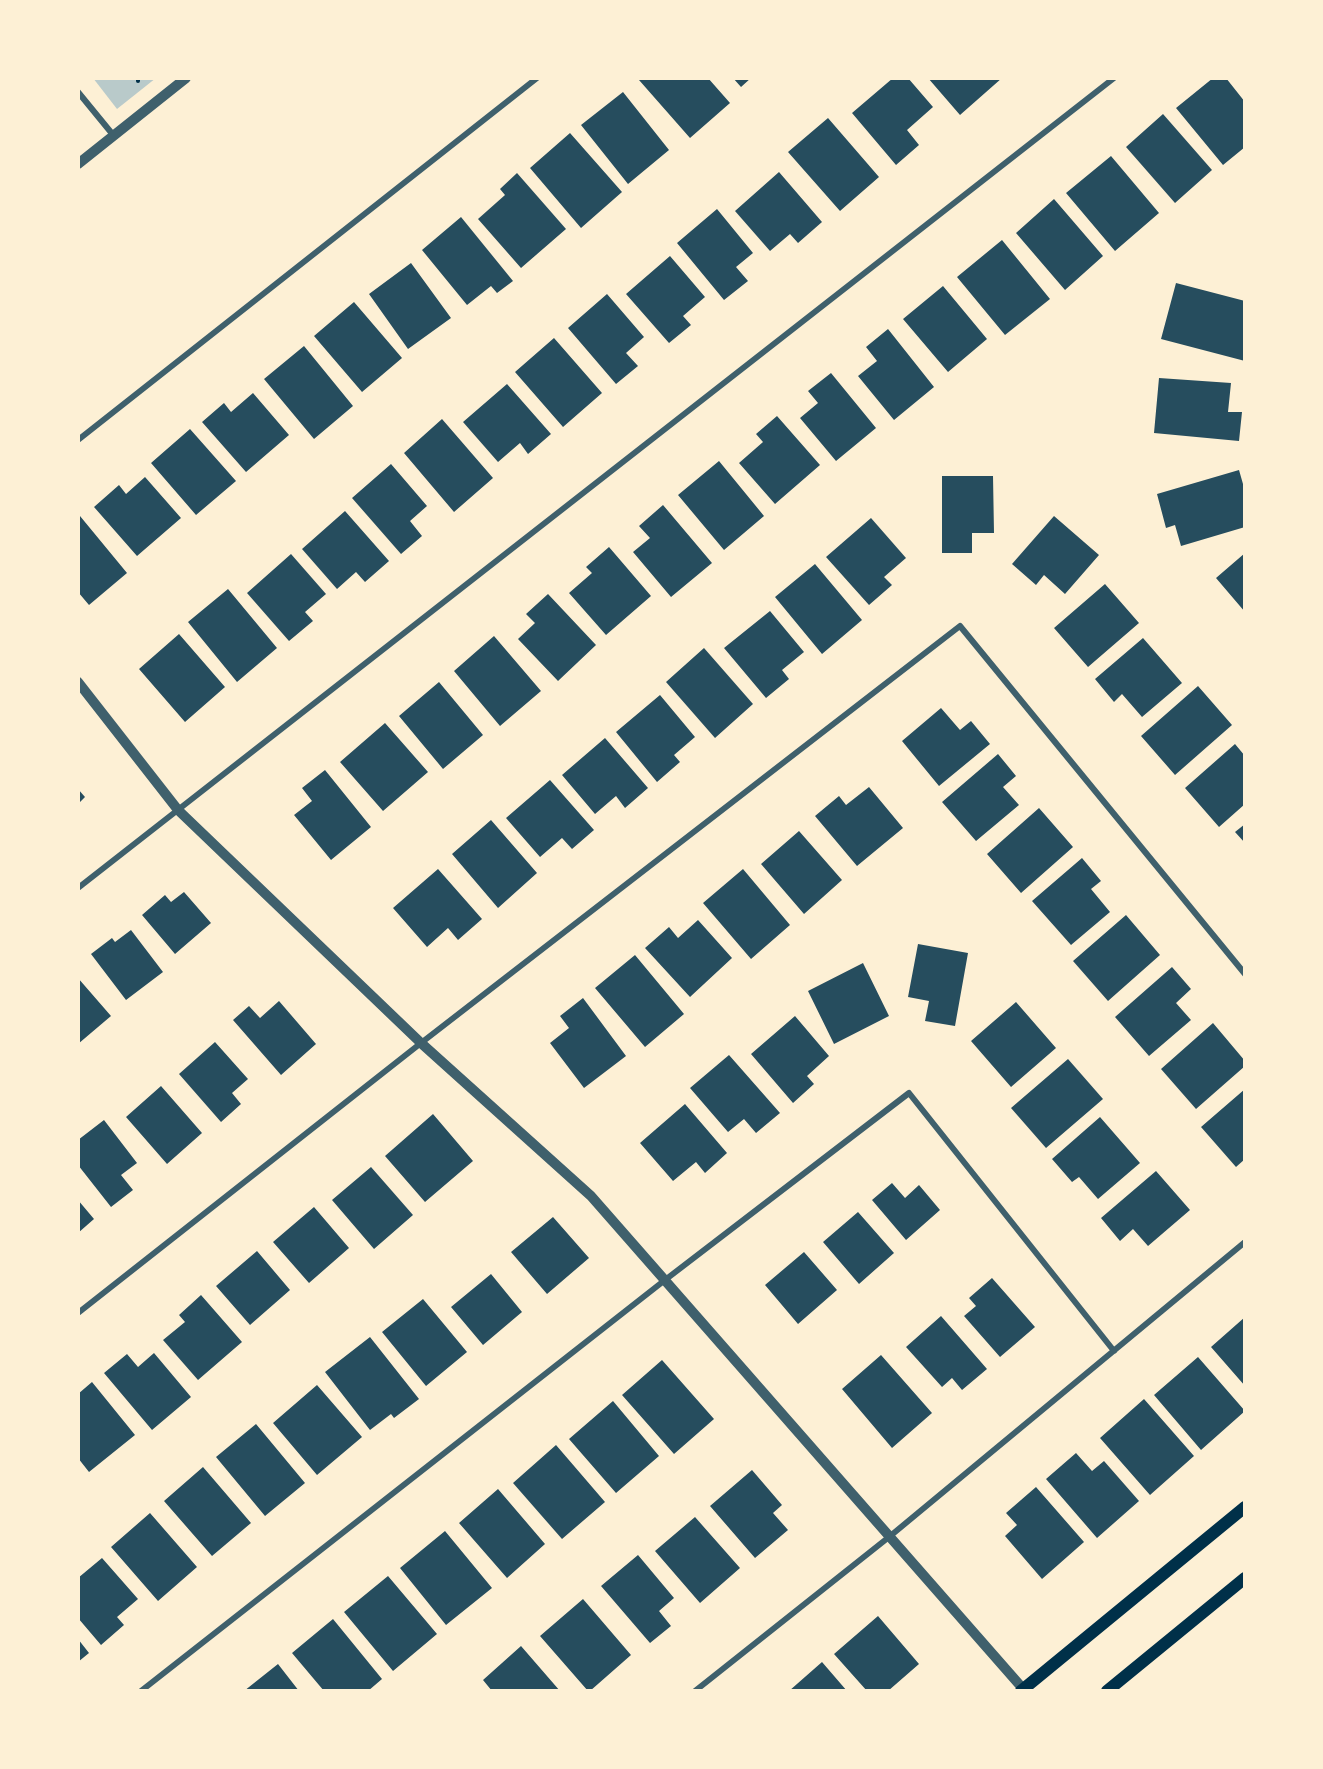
<!DOCTYPE html>
<style>
body{margin:0}
#map{position:relative;width:1323px;height:1769px;overflow:hidden;background:#fdf0d5;font-family:Poppins,sans-serif}
canvas{display:block}
.frame{position:absolute;inset:0;border:80px solid #fdf0d5;pointer-events:none}
</style>
<div id="map">
<canvas width="1323" height="1769"></canvas>
<div class="frame"></div>
</div>
<script>
const g = document.querySelector('canvas').getContext('2d');
g.lineJoin = 'round';
function paint(path, color) { g.fillStyle = color; g.fill(path, 'evenodd'); }
const toPath = rows => new Path2D(rows.map(r => 'M' + r).join(''));
function stroke(path, color, width, dash) { g.strokeStyle = color; g.lineWidth = width; g.lineCap = dash ? 'butt' : 'round'; g.setLineDash(dash || []); g.stroke(path); }
paint(toPath([
 [93,78,156,78,117,109]
]), '#b9caca');
paint(toPath([
 [642,78,708,78,730,103,690,138,639,80],
 [733,78,751,78,741,87],
 [893,78,908,78,933,107,907,130,919,145,896,165,852,113],
 [928,78,1002,78,960,115],
 [1213,78,1226,78,1245,102,1245,147,1223,165,1176,108],
 [623,92,669,150,628,184,581,125],
 [1163,114,1212,170,1175,203,1126,147],
 [828,118,879,177,840,211,788,152],
 [570,133,622,192,581,228,530,168],
 [1111,156,1159,213,1115,251,1066,193],
 [779,172,822,222,798,243,790,234,770,251,735,211],
 [517,173,566,229,521,268,478,219,505,195,500,189],
 [1054,199,1103,256,1065,290,1016,233],
 [717,209,753,253,736,267,748,281,724,300,677,243],
 [461,217,513,281,497,293,491,286,467,305,422,250],
 [1002,240,1050,299,1005,335,957,277],
 [670,256,705,297,683,316,691,325,669,343,626,294],
 [411,263,451,318,408,349,369,294],
 [1176,283,1245,301,1245,361,1161,339],
 [943,286,987,339,948,372,903,319],
 [607,294,644,337,626,353,638,366,616,384,568,328],
 [354,302,402,358,362,392,314,336],
 [888,329,934,387,894,420,858,376,877,361,866,347],
 [554,338,602,393,563,427,515,372],
 [304,346,353,406,314,439,264,379],
 [831,373,876,428,836,461,800,418,818,403,808,391],
 [1159,378,1231,383,1228,412,1242,412,1239,441,1154,433],
 [507,384,551,434,528,454,520,443,498,462,463,422],
 [253,393,289,435,246,472,202,422,224,403,231,412],
 [777,416,820,465,775,504,739,463,763,442,756,434],
 [442,419,493,478,454,512,404,453],
 [190,429,236,481,196,515,151,463],
 [719,461,764,516,724,550,678,495],
 [391,464,427,506,410,521,422,536,401,554,352,498],
 [1239,470,1245,491,1245,527,1181,546,1175,525,1166,528,1157,494],
 [942,476,993,476,994,533,972,533,972,553,942,553],
 [145,477,181,518,137,556,94,507,119,485,126,494],
 [663,505,712,563,671,597,633,552,650,538,639,526],
 [345,511,389,561,365,582,356,572,337,589,302,549],
 [80,516,127,573,89,605,78,592,78,518],
 [1054,516,1099,555,1065,594,1044,575,1036,585,1012,564],
 [871,518,906,558,884,577,892,585,869,605,826,557],
 [609,547,651,596,606,635,569,593,592,573,586,567],
 [1245,553,1245,612,1216,578],
 [291,554,326,594,305,612,313,621,289,641,247,593],
 [815,564,862,620,822,654,775,597],
 [1105,584,1139,623,1088,667,1054,628],
 [228,589,277,648,237,682,188,622],
 [548,594,596,645,558,681,518,639,535,623,526,614],
 [770,611,804,652,782,670,789,679,766,698,724,648],
 [179,634,225,687,185,722,139,669],
 [494,636,541,691,500,726,454,671],
 [1143,638,1182,683,1142,717,1122,694,1114,702,1095,679],
 [704,648,753,704,715,738,666,682],
 [439,682,483,735,443,769,399,716],
 [1198,686,1232,725,1175,775,1141,736],
 [660,695,695,737,674,755,680,762,657,782,616,732],
 [941,708,960,730,971,721,990,744,939,786,902,741],
 [385,723,428,772,383,811,340,762],
 [605,738,648,788,625,808,616,796,595,814,562,775],
 [1235,744,1245,756,1245,804,1219,827,1185,788],
 [998,754,1016,776,1003,787,1019,805,976,841,942,802],
 [325,770,371,827,331,860,294,815,312,801,302,788],
 [550,780,594,830,572,849,562,838,540,857,506,818],
 [869,787,903,828,857,866,815,816,839,796,846,805],
 [78,789,85,797,78,804],
 [1039,808,1073,847,1021,893,987,854],
 [491,820,537,873,498,908,452,854],
 [1245,824,1245,843,1235,832],
 [799,831,842,880,804,914,761,864],
 [1082,858,1101,881,1091,889,1110,912,1071,945,1032,901],
 [438,869,482,919,458,940,448,928,427,947,393,908],
 [743,869,790,925,751,959,703,903],
 [184,892,211,923,175,954,142,915,165,895,171,902],
 [1126,915,1160,955,1108,1001,1073,961],
 [698,920,732,958,690,997,645,948,669,927,678,938],
 [131,930,163,972,126,1000,91,954,112,938,115,942],
 [918,944,968,953,955,1026,925,1021,929,1001,908,997],
 [635,955,684,1014,645,1047,595,988],
 [863,963,889,1016,834,1044,808,991],
 [1172,967,1191,989,1176,1003,1191,1020,1149,1056,1115,1017],
 [78,978,111,1016,78,1044],
 [583,998,626,1056,584,1088,550,1043,569,1028,560,1016],
 [279,1001,316,1044,281,1075,233,1020,249,1006,260,1018],
 [1016,1002,1056,1048,1011,1087,971,1041],
 [795,1016,829,1056,807,1076,814,1084,793,1103,751,1054],
 [1213,1023,1245,1061,1245,1066,1196,1109,1161,1069],
 [215,1042,248,1079,232,1093,241,1104,221,1122,179,1074],
 [729,1055,780,1113,756,1133,744,1119,728,1132,690,1088],
 [1068,1059,1103,1099,1046,1148,1011,1108],
 [161,1086,202,1133,167,1164,126,1117],
 [1245,1089,1245,1159,1236,1167,1201,1127],
 [685,1104,727,1153,705,1173,696,1162,673,1181,640,1143],
 [433,1114,473,1161,425,1202,385,1156],
 [1100,1117,1140,1163,1098,1199,1079,1177,1072,1182,1052,1159],
 [104,1120,137,1163,121,1175,133,1190,111,1207,78,1165,78,1140],
 [371,1167,413,1215,374,1249,332,1200],
 [1156,1171,1190,1210,1148,1246,1133,1229,1120,1241,1101,1218],
 [892,1183,905,1198,919,1185,940,1210,906,1240,872,1200],
 [78,1200,94,1219,78,1233],
 [314,1207,349,1248,309,1283,273,1242],
 [858,1212,894,1253,859,1284,823,1242],
 [553,1217,589,1258,547,1294,511,1252],
 [257,1251,290,1290,250,1325,216,1286],
 [804,1252,837,1290,798,1324,765,1285],
 [491,1274,522,1312,483,1345,451,1307],
 [992,1278,1035,1327,1000,1357,964,1316,976,1306,969,1298],
 [201,1295,242,1342,198,1380,163,1340,185,1322,179,1315],
 [423,1299,467,1352,426,1386,382,1332],
 [941,1316,987,1369,962,1390,952,1378,942,1387,906,1347],
 [1245,1317,1245,1386,1211,1347],
 [370,1337,419,1399,394,1418,391,1414,370,1430,325,1372],
 [154,1353,191,1397,152,1430,104,1373,127,1354,138,1367],
 [881,1355,932,1413,892,1448,842,1389],
 [1198,1357,1245,1411,1201,1450,1154,1395],
 [662,1360,714,1419,674,1454,622,1395],
 [92,1382,135,1435,89,1472,78,1458,78,1394],
 [317,1385,362,1437,317,1475,273,1423],
 [1144,1399,1194,1456,1150,1495,1100,1438],
 [613,1401,659,1456,616,1493,569,1439],
 [256,1424,305,1483,265,1516,216,1457],
 [556,1445,605,1502,562,1539,513,1483],
 [1076,1453,1092,1471,1104,1461,1139,1501,1097,1538,1046,1479],
 [203,1467,251,1523,212,1556,164,1501],
 [752,1470,782,1505,773,1513,788,1530,755,1558,710,1506],
 [1036,1487,1084,1542,1042,1579,1005,1536,1017,1525,1006,1513],
 [498,1489,545,1544,507,1578,459,1523],
 [150,1513,197,1567,158,1601,111,1547],
 [695,1517,740,1568,700,1603,655,1551],
 [445,1531,492,1588,446,1625,400,1568],
 [638,1555,674,1598,659,1611,671,1626,650,1643,601,1586],
 [102,1558,138,1599,117,1617,124,1625,101,1645,78,1618,78,1578],
 [388,1576,437,1634,393,1671,344,1612],
 [583,1599,631,1655,590,1691,588,1691,540,1636],
 [878,1616,919,1664,888,1691,867,1691,834,1654],
 [333,1619,382,1679,368,1691,324,1691,292,1653],
 [78,1639,89,1653,78,1662],
 [521,1646,560,1691,492,1691,483,1680],
 [822,1662,847,1691,789,1691],
 [278,1664,299,1691,244,1691]
]), '#264d5e');
stroke(toPath([
 [138,78,138,81]
]), '#003049', 4);
stroke(toPath([
 [78,92,114,136],
 [78,440,537,78],
 [78,888,1114,78],
 [78,1313,421,1043,960,626,1245,974],
 [141,1691,665,1280,909,1093,1114,1351],
 [695,1691,889,1537,1245,1242]
]), '#3f606c', 6);
stroke(toPath([
 [78,164,186,78],
 [78,682,178,810,421,1043,591,1196,1025,1691]
]), '#3f606c', 10);
stroke(toPath([
 [1021,1691,1245,1507],
 [1107,1691,1245,1578]
]), '#003049', 12);
</script>
